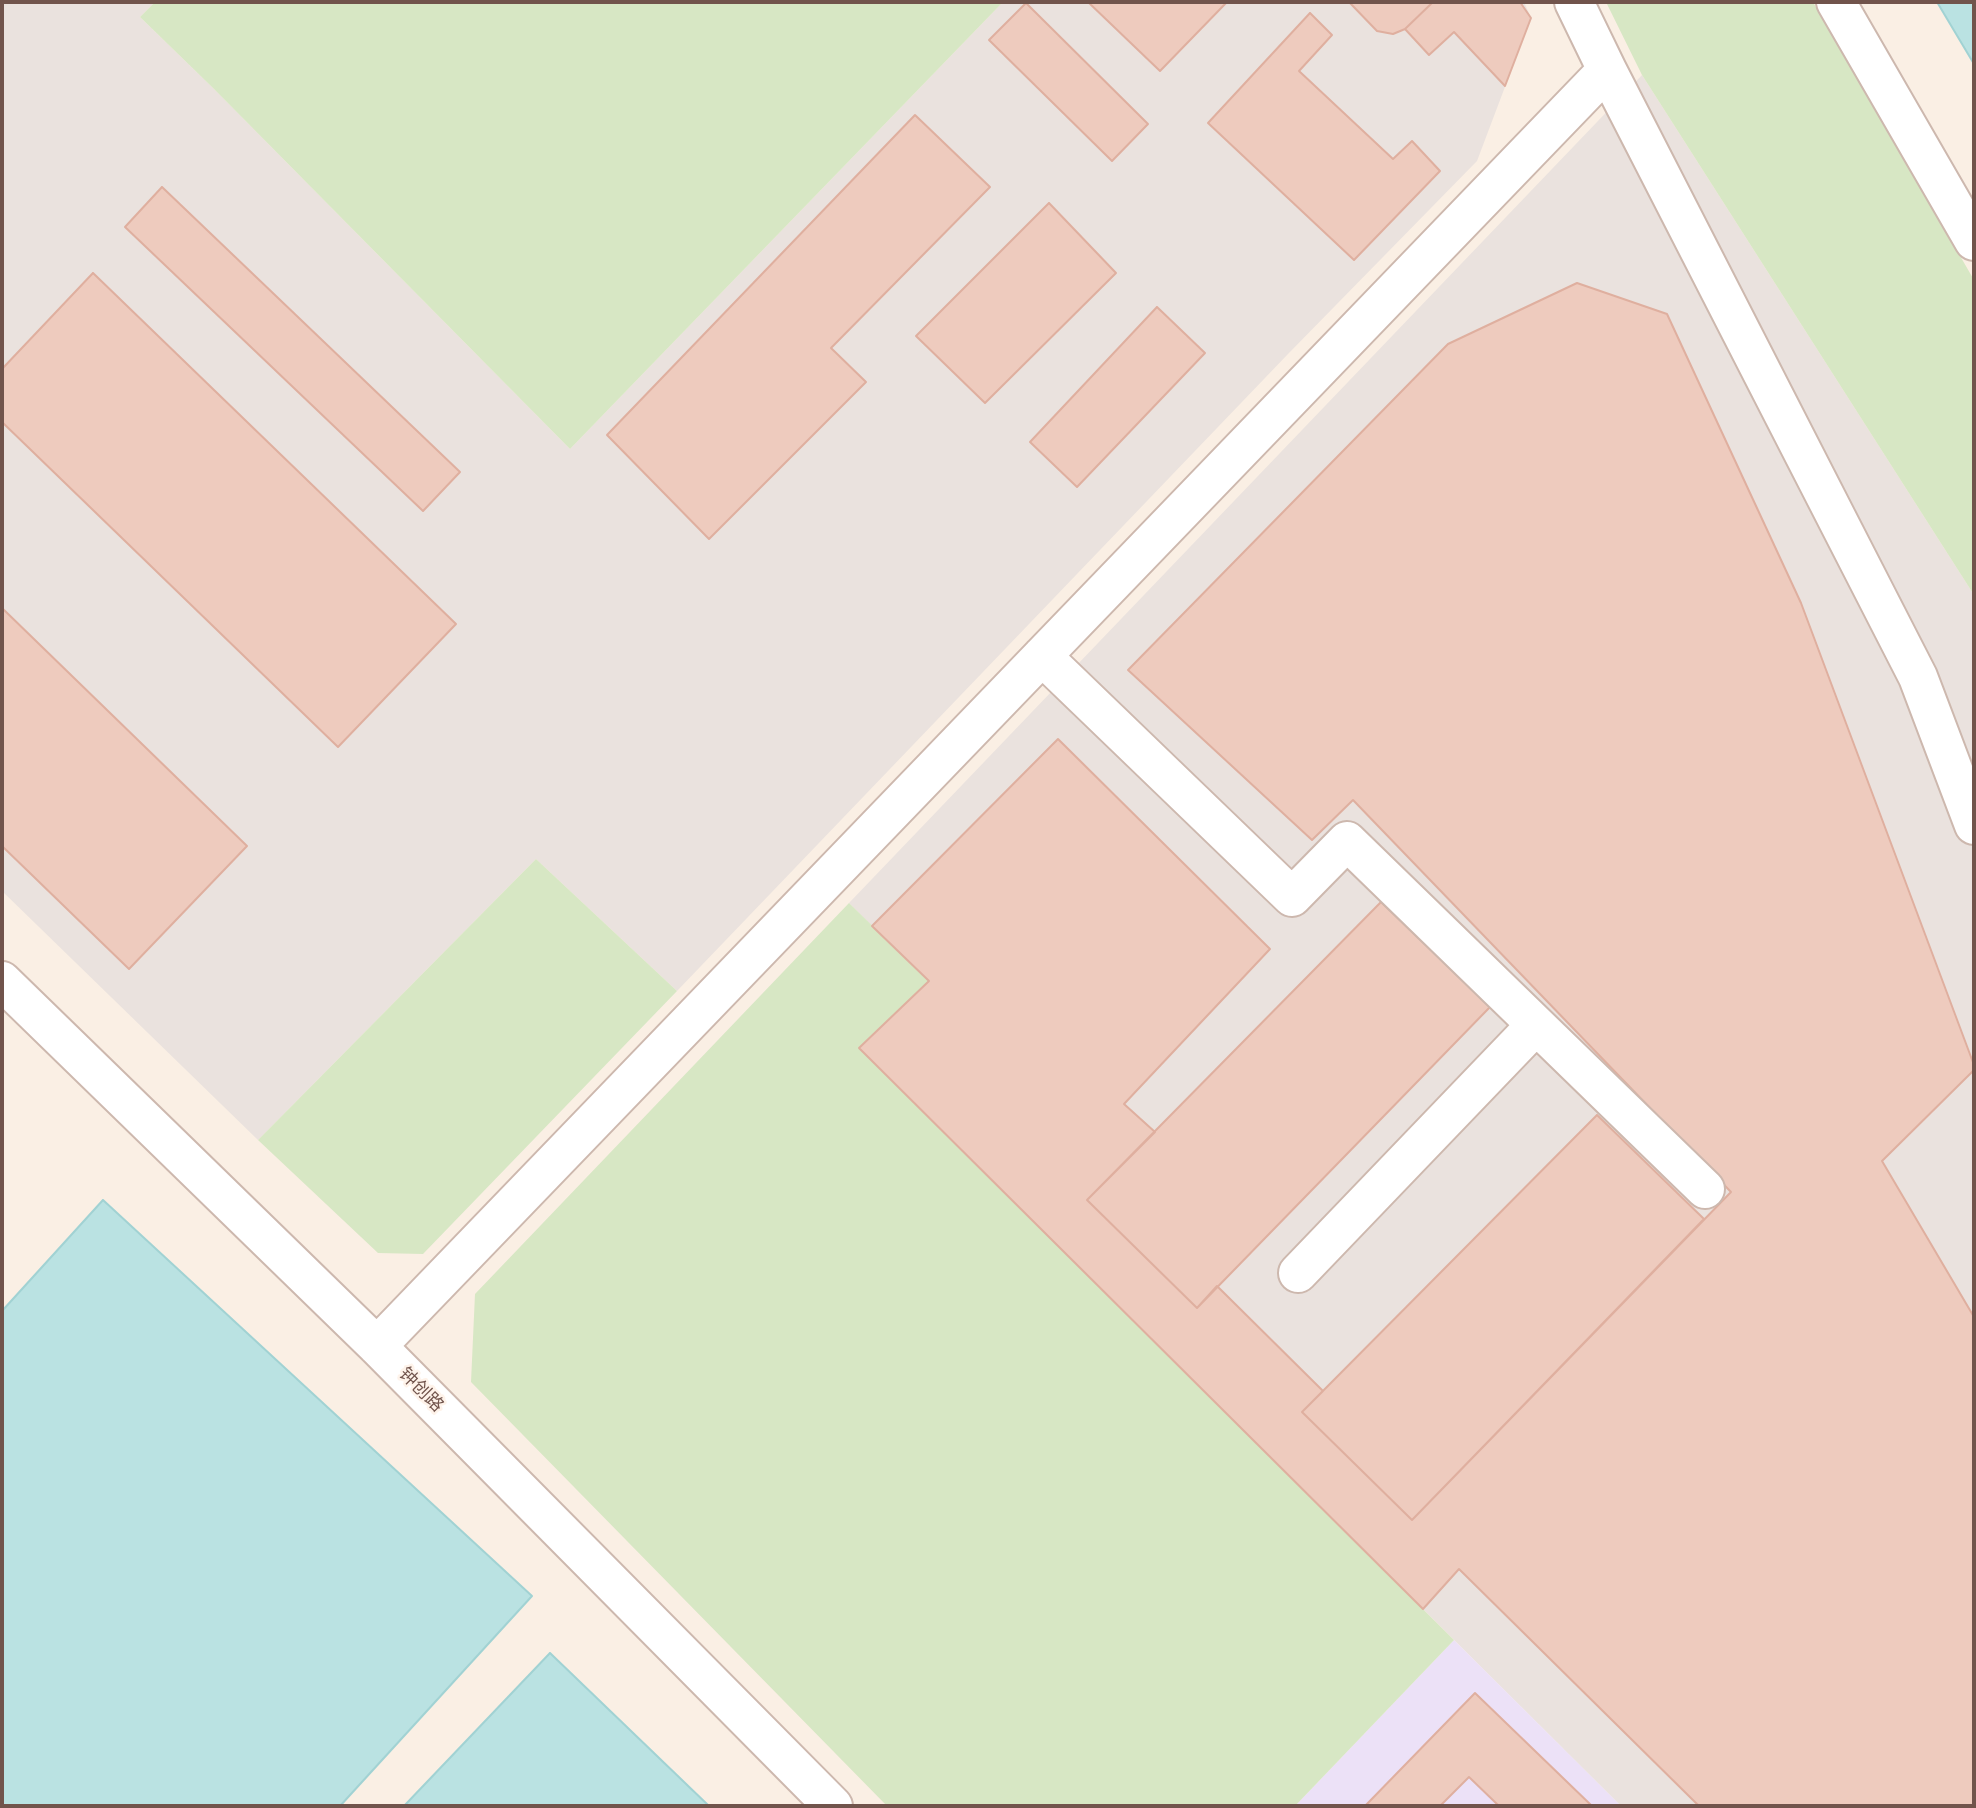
<!DOCTYPE html>
<meta charset="utf-8">
<style>
body{margin:0}
#map{position:relative;width:1976px;height:1808px;overflow:hidden;background:#faefe4;font-family:"PT Sans",sans-serif}
canvas{display:block}
.frame{position:absolute;inset:0;border:4px solid #71544c;pointer-events:none}
</style>
<div id="map">
<canvas width="1976" height="1808"></canvas>
<div class="frame"></div>
</div>
<script>
const g = document.querySelector('canvas').getContext('2d');
g.lineJoin = 'round';
function paint(path, color) { g.fillStyle = color; g.fill(path, 'evenodd'); }
const toPath = rows => new Path2D(rows.map(r => 'M' + r).join(''));
function stroke(path, color, width, dash) { g.strokeStyle = color; g.lineWidth = width; g.lineCap = dash ? 'butt' : 'round'; g.setLineDash(dash || []); g.stroke(path); }
function write(font, color, halo, rows, align = 'center') {
  g.font = font + ' "PT Sans","Noto Sans SC",sans-serif'; g.lineWidth = 5; g.setLineDash([]); g.textBaseline = 'middle'; g.strokeStyle = halo; g.fillStyle = color; for (const [text, x, y, turn = 0] of rows) {
    g.save(); g.translate(x, y); g.rotate((+turn || 0) * Math.PI / 180); g.textAlign = isNaN(turn) ? turn : align; if (halo) g.strokeText(text, 0, 0); g.fillText(text, 0, 0); g.restore();
  }
}
paint(toPath([
 [2,2,155,2,140,17,214,89,570,449,1003,2,1524,2,1531,18,1477,161,1288,354,677,991,536,859,258,1140,2,891],
 [1642,75,1974,595,1974,1806,1621,1806,859,1048,872,926,849,903]
]), '#eae2de');
paint(toPath([
 [1454,1640,1621,1806,1295,1806]
]), '#ece1f7');
paint(toPath([
 [155,2,1003,2,570,449,214,89,140,17],
 [1606,2,1813,2,1974,280,1974,595,1642,75],
 [536,859,677,991,423,1254,378,1253,258,1140],
 [849,903,929,981,859,1048,1454,1640,1295,1806,887,1806,471,1382,475,1294]
]), '#d7e7c4');
const water = toPath([
 [1937,2,1974,2,1974,64,1937,2],
 [103,1200,532,1596,340,1806,2,1806,2,1311,103,1200],
 [550,1653,709,1806,404,1806,550,1653]
]);
paint(water, '#bae2e2');
stroke(water, '#a1d2d3', 2);
const building = toPath([
 [1088,2,1227,2,1160,71,1088,2],
 [1349,2,1433,2,1405,29,1393,34,1377,31,1349,2],
 [1433,2,1520,2,1531,18,1505,86,1454,32,1429,55,1405,29,1433,2],
 [1026,3,1148,124,1112,161,989,40,1026,3],
 [1310,13,1332,35,1299,71,1393,159,1412,141,1440,171,1354,260,1208,123,1310,13],
 [915,115,990,187,831,348,866,382,709,539,607,435,915,115],
 [162,187,460,472,423,511,125,227,162,187],
 [1049,203,1116,273,985,403,916,336,1049,203],
 [93,273,456,624,338,747,2,422,2,369,93,273],
 [1577,283,1667,314,1801,603,1974,1065,1974,1070,1882,1161,1974,1317,1974,1806,1699,1806,1459,1569,1423,1609,859,1048,929,981,872,926,1058,739,1270,949,1124,1104,1155,1132,1087,1200,1197,1308,1217,1286,1323,1391,1302,1412,1412,1520,1731,1192,1353,800,1312,840,1128,670,1448,344,1577,283],
 [1157,307,1205,353,1077,487,1030,442,1157,307],
 [2,608,247,846,129,969,2,846,2,608],
 [1381,902,1490,1007,1197,1308,1087,1200,1381,902],
 [1597,1115,1704,1219,1412,1520,1302,1412,1597,1115],
 [1475,1693,1592,1806,1499,1806,1469,1777,1440,1806,1365,1806,1475,1693]
]);
paint(building, '#eecbbe');
stroke(building, '#dfaf9f', 2);
const minor = toPath([
 [1574,2,1607,70,1918,677,1974,825],
 [1836,2,1974,241],
 [1042,656,1292,897,1347,841,1705,1189],
 [2,981,377,1346,833,1806],
 [1298,1273,1536,1025],
 [377,1346,1607,70]
]);
stroke(minor, '#cdb8ae', 42);
stroke(minor, '#fff', 38);
write('18px', '#71544c', '#fef3ea', [
 ["钟创路",421,1390,45]
]);
</script>
